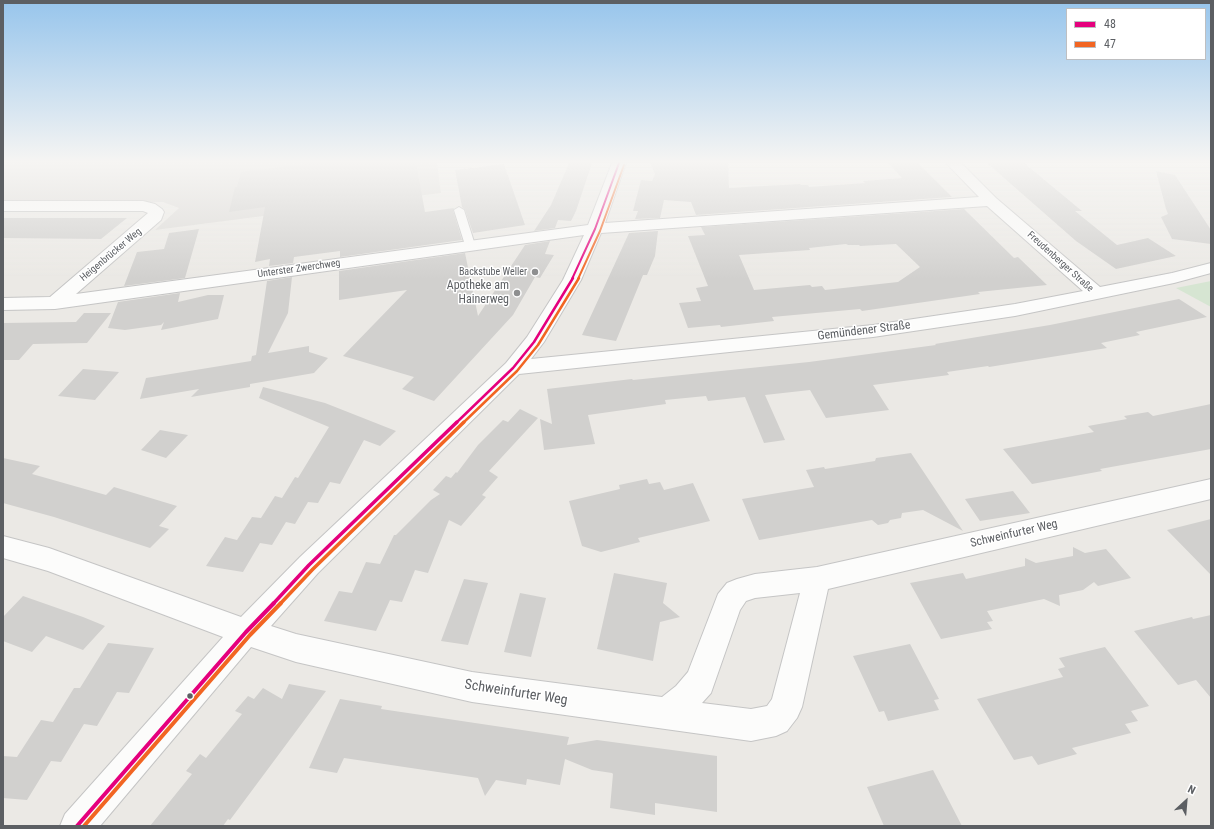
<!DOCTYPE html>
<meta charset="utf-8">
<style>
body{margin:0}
#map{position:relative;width:1214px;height:829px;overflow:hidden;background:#ebe9e5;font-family:"Roboto Condensed",sans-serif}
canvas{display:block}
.frame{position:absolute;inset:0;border:4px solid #5c5f63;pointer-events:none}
.legend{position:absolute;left:1066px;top:8px;width:140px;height:52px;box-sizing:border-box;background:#fff;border:1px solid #bebfc1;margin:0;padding:5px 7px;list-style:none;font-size:12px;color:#5c5f63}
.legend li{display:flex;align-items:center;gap:8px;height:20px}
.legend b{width:20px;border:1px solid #bebfc1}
.north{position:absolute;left:1166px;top:781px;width:40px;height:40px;-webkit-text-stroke:3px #fff;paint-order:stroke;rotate:26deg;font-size:11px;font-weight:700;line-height:16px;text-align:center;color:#5c5f63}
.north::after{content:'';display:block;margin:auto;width:14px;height:18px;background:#5c5f63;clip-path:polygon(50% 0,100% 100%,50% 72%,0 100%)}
</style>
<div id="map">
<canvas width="1214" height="829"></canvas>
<div class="frame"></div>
<ul class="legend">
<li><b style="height:5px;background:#e5007d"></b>48</li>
<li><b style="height:5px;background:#f26522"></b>47</li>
</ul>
<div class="north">N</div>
</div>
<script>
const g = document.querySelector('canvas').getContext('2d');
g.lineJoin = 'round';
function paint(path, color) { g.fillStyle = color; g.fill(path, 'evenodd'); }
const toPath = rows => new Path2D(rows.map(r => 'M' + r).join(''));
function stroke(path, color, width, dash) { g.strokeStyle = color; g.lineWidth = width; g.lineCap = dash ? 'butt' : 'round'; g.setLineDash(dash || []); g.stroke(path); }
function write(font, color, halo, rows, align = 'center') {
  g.font = font + ' "Roboto Condensed",sans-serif'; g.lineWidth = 3; g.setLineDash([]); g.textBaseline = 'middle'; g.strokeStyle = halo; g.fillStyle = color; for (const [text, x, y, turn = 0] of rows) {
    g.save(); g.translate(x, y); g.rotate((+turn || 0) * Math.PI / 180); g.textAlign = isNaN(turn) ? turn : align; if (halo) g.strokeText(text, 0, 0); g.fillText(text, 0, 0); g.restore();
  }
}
paint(toPath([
 [3,163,437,163,441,193,155,230,179,208,163,202,3,201]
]), '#dcdad7');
paint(toPath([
 [1211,281,1211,307,1176,288]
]), '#d6e5d2');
paint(toPath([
 [315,163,416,163,425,212,454,208,453,210,462,240,340,257,340,251,294,257,293,263,269,266,270,259,255,262,265,207,229,212,235,187,237,187,241,172],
 [569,163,592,163,576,211,571,221,558,220,555,228,534,231,551,205],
 [650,163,728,163,729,188,800,184,801,185,808,185,809,187,865,183,863,181,902,178,888,163,918,163,952,197,696,215,691,202,664,200,660,218,635,219,638,211,633,211,641,180,652,181,655,174],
 [987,163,1024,163,1082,211,1075,211,1117,245,1148,238,1176,256,1116,269,1076,241],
 [504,164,525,225,473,233,465,210,462,207,455,170],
 [1156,171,1175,175,1211,230,1211,244,1172,239,1161,217,1168,214,1166,209],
 [964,209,1014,258,1018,257,1047,285,978,292,980,294,862,311,860,309,772,317,774,321,721,327,720,325,688,328,679,303,701,301,696,288,708,286,688,236,705,235,701,227],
 [846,244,848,245,859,245,860,246,896,244,920,267,898,282,825,290,822,286,812,287,810,285,754,290,739,255,810,250,809,248],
 [3,218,127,218,101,239,3,238],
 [199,229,185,278,124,286,137,252,164,249,169,233],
 [658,231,655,256,647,275,643,275,616,341,582,335,629,233],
 [550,241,545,254,554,255,540,278,535,277,513,315,434,401,402,389,414,377,343,356,407,290,339,300,339,271,465,253,478,316,525,245],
 [292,277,288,313,268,353,309,346,309,352,328,358,314,373,250,384,250,387,191,397,199,389,140,399,146,378,251,361,252,356,256,355,267,281],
 [180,293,178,302,208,295,224,295,218,319,161,330,164,322,161,325,125,330,108,328,118,302],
 [1179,299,1207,317,1136,332,1140,335,1101,343,1107,348,989,367,988,366,947,372,949,375,873,385,889,410,826,418,810,390,765,395,785,440,764,443,745,397,708,401,706,396,665,400,666,404,588,415,595,444,544,450,540,419,552,424,547,389,632,379,633,380,809,362,936,345,935,344,1050,325],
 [84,313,111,313,87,343,33,344,19,360,3,360,3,323,76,322],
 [83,369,119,372,95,400,58,396],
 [263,387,325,403,396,431,380,446,364,440,340,484,330,482,318,503,308,502,295,524,286,522,272,545,260,543,243,572,206,566,225,537,237,540,252,517,261,518,275,496,282,498,295,477,298,478,329,427,259,398],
 [1211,404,1211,449,1100,469,1102,471,1032,484,1003,449,1094,432,1088,426,1127,419,1124,416,1148,412,1153,416],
 [520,409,538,418,489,471,498,477,482,495,486,497,461,526,449,520,428,573,415,570,402,602,390,600,376,631,324,621,339,591,352,593,366,562,380,564,394,535,396,535,431,500,440,494,433,490,446,476,451,478,456,472,457,473,478,445,503,420,508,422],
 [160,430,188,435,166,458,141,450],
 [911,453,963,531,923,510,902,513,901,518,890,520,888,523,878,525,872,520,759,540,742,499,814,487,806,470,824,467,825,469,875,461,876,458],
 [3,458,40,466,32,474,106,495,114,487,177,506,159,526,169,529,150,548,54,517,3,503],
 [647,479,649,484,660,482,664,490,693,483,710,521,638,538,640,542,601,552,582,546,569,501,620,489,619,485],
 [1013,491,1030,513,980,521,965,499],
 [1211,519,1211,575,1167,530],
 [1073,547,1085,553,1106,549,1131,578,1098,586,1094,582,1083,590,1059,595,1060,606,1044,599,987,611,993,621,987,622,992,629,941,639,910,583,963,573,966,579,1025,566,1025,558,1036,563,1073,556],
 [614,573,667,583,663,603,680,617,660,622,653,661,597,649],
 [464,579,488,583,468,645,441,641],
 [520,593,546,598,531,657,504,652],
 [23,596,83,617,105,626,83,650,46,636,32,652,3,641,3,617],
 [1211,615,1211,698,1196,680,1178,685,1134,631,1192,617,1193,619],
 [108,643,154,648,129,693,117,692,97,726,84,724,61,762,51,761,27,800,3,798,3,756,17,757,41,720,53,722,74,688,80,688],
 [910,644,939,699,934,700,939,710,888,721,884,711,879,712,853,656],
 [1105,647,1149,706,1131,711,1138,721,1125,724,1131,733,1072,748,1077,754,1038,765,1032,756,1014,760,977,699,1063,677,1058,669,1065,667,1059,658],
 [289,684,326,691,230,820,228,819,223,826,150,826,192,774,186,771,200,754,206,758,242,714,235,711,248,696,254,699,263,688,282,699],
 [340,699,382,706,381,709,569,737,567,745,597,740,717,756,717,812,655,803,655,815,610,808,613,774,612,773,592,770,565,759,560,785,527,779,526,785,496,780,485,796,478,778,344,758,337,773,309,768],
 [933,770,962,826,884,826,867,787]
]), '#d1d0ce');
const lane = toPath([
 [459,207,464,210,475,245,474,247,466,247,465,245,454,210,459,207]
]);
const street = toPath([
 [612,163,626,163,605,223,979,197,946,163,961,163,996,198,1100,287,1172,273,1211,263,1211,273,1174,283,1015,316,873,337,519,374,318,573,271,626,296,634,472,672,662,697,676,686,688,672,718,594,727,583,737,579,755,574,817,567,1211,479,1211,499,828,589,802,707,797,718,787,731,776,736,751,741,472,702,296,662,251,647,100,826,60,826,65,814,223,637,48,571,3,558,3,536,49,548,241,617,300,557,506,363,527,337,563,280,584,235,55,309,3,310,3,298,50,297,148,213,143,211,3,211,3,201,143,201,155,204,162,209,164,212,161,220,76,294,588,225,612,163],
 [987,206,1083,291,1015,304,873,325,531,359,544,342,581,280,601,233,987,206],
 [800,593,772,699,767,706,751,709,702,703,711,693,740,610,746,601,755,598,800,593]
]);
stroke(lane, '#c5c5c5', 2);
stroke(street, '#c5c5c5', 2);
paint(lane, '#fcfcfb');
paint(street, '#fcfcfb');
stroke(toPath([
 [572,279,595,229,619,163]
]), '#e5007d', 2);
stroke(toPath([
 [456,423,513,368,534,342,573,278]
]), '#e5007d', 2.5);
stroke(toPath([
 [273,604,309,565,457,422]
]), '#e5007d', 3.5);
stroke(toPath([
 [77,826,246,632,274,603]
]), '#e5007d', 4);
stroke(toPath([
 [578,279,600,231,624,165]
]), '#f26522', 2);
stroke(toPath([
 [463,423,517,371,538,345,579,278]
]), '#f26522', 2.5);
stroke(toPath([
 [280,604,313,569,464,422]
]), '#f26522', 3.5);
stroke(toPath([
 [84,826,250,635,281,603]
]), '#f26522', 4);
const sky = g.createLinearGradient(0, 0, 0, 279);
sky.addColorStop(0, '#97c5ec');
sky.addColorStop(0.58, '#f6f5f3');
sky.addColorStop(1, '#f6f5f300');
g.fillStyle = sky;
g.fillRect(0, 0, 1214, 279);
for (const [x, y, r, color] of [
 [535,272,4,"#8e8f90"],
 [517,293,4,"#8e8f90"],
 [190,696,3.5,"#5c5f63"]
]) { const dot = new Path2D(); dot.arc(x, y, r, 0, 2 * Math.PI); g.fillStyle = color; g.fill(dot); stroke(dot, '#fff', 1.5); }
write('10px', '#5c5f63', '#fff', [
 ["Heigenbrücker Weg",111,255,-40],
 ["Freudenberger Straße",1060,262,42],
 ["Unterster Zwerchweg",299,269,-8]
]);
write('10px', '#5c5f63', '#fff', [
 ["Backstube Weller",527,272]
], 'right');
write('12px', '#5c5f63', '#fff', [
 ["Apotheke am",509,286],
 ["Hainerweg",509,300]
], 'right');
write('12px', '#5c5f63', '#fff', [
 ["Gemündener Straße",864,331,-7],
 ["Schweinfurter Weg",1014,534,-13]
]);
write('14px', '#5c5f63', '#fff', [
 ["Schweinfurter Weg",516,693,9]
]);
</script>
